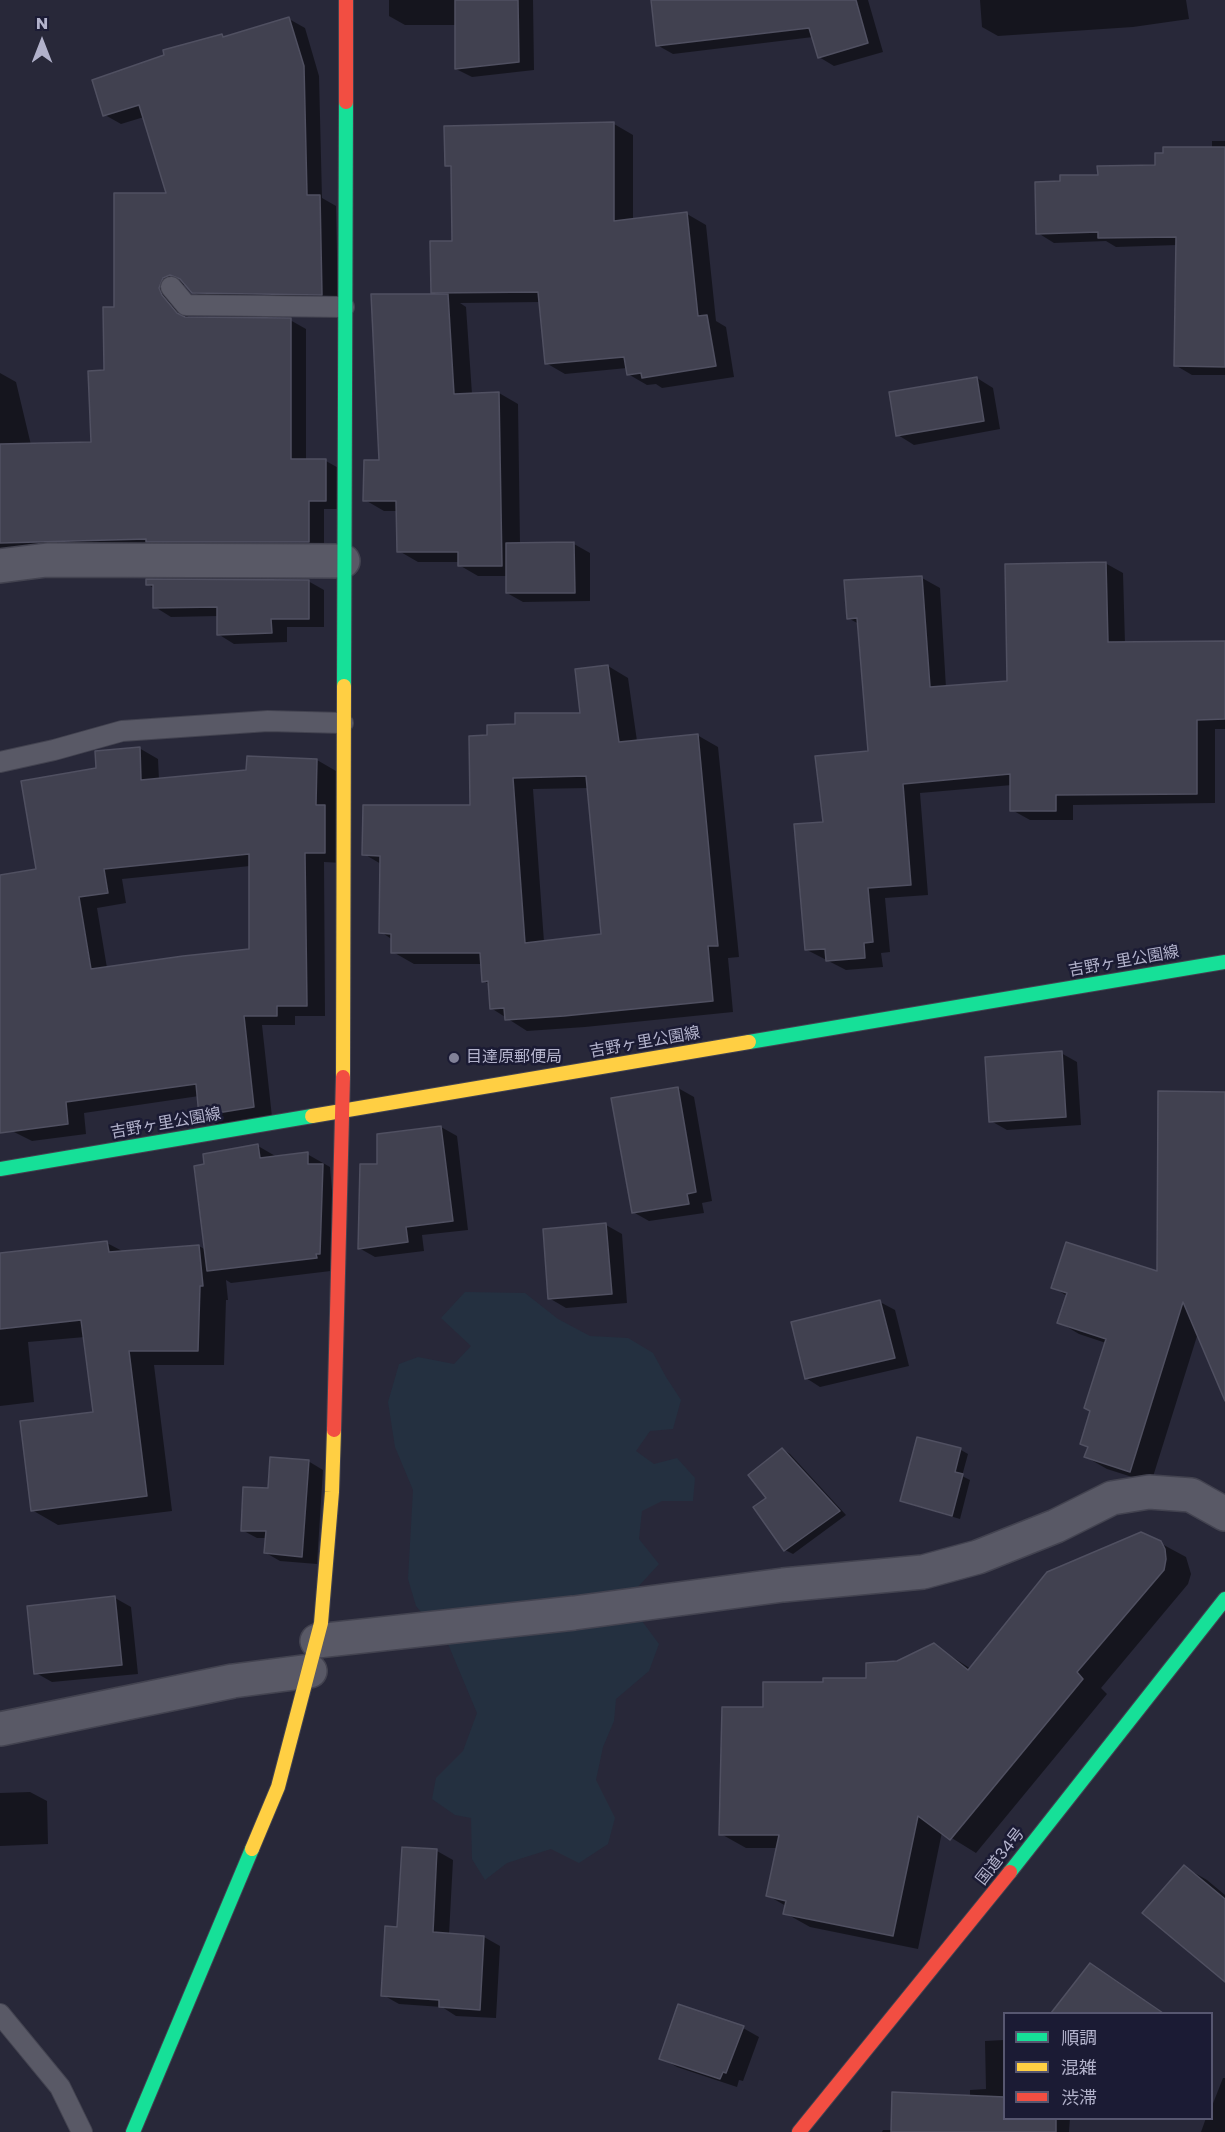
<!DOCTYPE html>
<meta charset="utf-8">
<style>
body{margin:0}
#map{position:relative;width:1225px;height:2132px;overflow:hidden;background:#282839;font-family:Poppins,"Noto Sans JP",sans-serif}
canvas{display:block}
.legend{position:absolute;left:1003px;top:2012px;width:210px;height:108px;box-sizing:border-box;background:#1b1b34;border:2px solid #575770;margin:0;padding:8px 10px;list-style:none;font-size:18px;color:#b2b2cb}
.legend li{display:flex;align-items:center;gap:12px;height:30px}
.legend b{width:30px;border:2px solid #575770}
.north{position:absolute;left:12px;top:12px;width:60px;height:60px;-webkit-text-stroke:4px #1b1b34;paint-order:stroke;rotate:0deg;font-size:16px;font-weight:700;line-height:24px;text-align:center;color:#b2b2cb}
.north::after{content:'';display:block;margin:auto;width:21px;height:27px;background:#b2b2cb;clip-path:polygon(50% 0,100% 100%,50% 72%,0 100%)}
</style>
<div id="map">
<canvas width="1225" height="2132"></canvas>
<ul class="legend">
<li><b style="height:8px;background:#16e098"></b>順調</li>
<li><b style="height:8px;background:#ffcf43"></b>混雑</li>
<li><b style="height:8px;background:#f24e42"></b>渋滞</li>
</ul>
<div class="north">N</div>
</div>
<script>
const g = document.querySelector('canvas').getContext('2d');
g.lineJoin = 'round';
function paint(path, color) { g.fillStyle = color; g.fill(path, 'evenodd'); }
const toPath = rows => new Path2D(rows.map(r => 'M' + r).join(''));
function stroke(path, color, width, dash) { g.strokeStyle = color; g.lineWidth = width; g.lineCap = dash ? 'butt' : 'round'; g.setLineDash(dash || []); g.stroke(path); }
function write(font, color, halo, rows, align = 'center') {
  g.font = font + ' Poppins,"Noto Sans JP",sans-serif'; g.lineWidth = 5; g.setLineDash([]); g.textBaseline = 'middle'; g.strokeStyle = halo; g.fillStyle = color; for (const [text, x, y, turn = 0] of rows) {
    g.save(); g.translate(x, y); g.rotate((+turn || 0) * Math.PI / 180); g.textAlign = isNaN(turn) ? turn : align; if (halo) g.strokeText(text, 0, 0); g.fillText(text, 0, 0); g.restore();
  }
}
paint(toPath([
 [465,1292,525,1293,558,1319,590,1336,628,1338,653,1353,666,1377,681,1400,673,1429,650,1431,636,1451,654,1464,677,1458,695,1478,693,1501,662,1501,642,1511,639,1539,659,1564,636,1589,642,1621,659,1644,649,1671,616,1699,614,1721,603,1747,596,1780,615,1818,608,1844,579,1863,551,1849,507,1863,485,1880,472,1859,471,1818,455,1815,432,1799,436,1778,463,1751,477,1713,448,1644,416,1606,408,1579,413,1490,395,1447,388,1402,399,1364,418,1357,454,1364,471,1346,441,1318]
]), '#243040');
paint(toPath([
 [389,0,533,0,534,70,472,77,456,69,456,25,405,25,389,16],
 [652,0,868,0,883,52,834,66,819,57,813,37,673,54,657,45],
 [980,0,1186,0,1189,19,1133,27,998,36,982,27],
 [289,19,305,28,319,76,322,198,336,206,338,303,209,301,193,292,186,284,179,287,178,305,189,318,290,320,306,329,306,461,326,461,342,470,342,509,324,509,324,551,0,562,0,373,16,382,31,445,93,443,116,309,168,195,144,117,121,124,105,115,222,35,227,38],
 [614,124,633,135,633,220,687,214,706,225,716,321,726,327,734,377,662,388,656,384,647,385,628,374,627,368,565,374,546,363,540,302,460,303,466,307,472,394,499,393,518,404,520,544,574,544,590,553,590,601,523,602,507,593,507,576,478,576,459,565,459,562,418,562,399,551,398,511,384,511,365,500,381,462,439,296,433,292,454,242,452,168,447,165],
 [1212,141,1225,141,1225,375,1192,375,1175,365,1177,245,1116,247,1106,241,1054,243,1038,233,1062,183,1156,166,1212,148],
 [977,378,993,388,1000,429,914,445,898,435],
 [1105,563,1123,573,1125,644,1225,643,1225,729,1215,729,1215,803,1073,805,1073,820,1030,820,1012,810,1012,785,920,793,928,895,885,898,890,952,881,953,883,967,846,970,807,950,825,823,869,753,859,624,848,618,922,578,940,588,946,688,1008,683],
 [308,581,324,590,324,627,287,627,287,642,234,644,218,634,218,616,171,617,155,607,155,589,147,584],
 [608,666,628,678,637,741,697,735,718,747,739,957,728,958,733,1012,585,1027,527,1031,491,1008,490,985,484,981,482,964,414,964,393,952,393,940,381,932,381,864,364,854,472,807,489,737,517,725,581,715],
 [589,788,603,935,544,942,533,789],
 [139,748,158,759,159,780,248,772,248,758,317,760,336,771,343,863,324,862,325,1016,295,1016,295,1025,262,1025,272,1117,219,1126,201,1115,199,1096,84,1113,86,1134,32,1141,0,1125,0,877,38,871,98,769],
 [250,866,251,951,107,968,97,908,126,903,122,879],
 [1061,1053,1077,1062,1081,1125,1007,1130,991,1121],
 [678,1088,694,1097,712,1201,702,1203,704,1213,649,1221,633,1212],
 [1225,1093,1225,1397,1198,1333,1151,1483,1107,1469,1086,1457,1089,1448,1082,1444,1092,1411,1106,1343,1079,1334,1059,1322,1067,1296,1053,1287,1158,1273],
 [441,1127,457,1136,468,1230,422,1235,424,1251,375,1257,359,1248,378,1165],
 [258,1146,277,1157,307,1154,330,1167,339,1270,231,1283,226,1280,228,1300,226,1300,224,1365,154,1365,172,1511,58,1525,32,1510,94,1413,85,1337,28,1342,34,1402,0,1406,0,1260,107,1243,124,1252,199,1246,206,1250],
 [606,1225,622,1234,627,1303,566,1308,549,1298],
 [880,1302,895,1310,909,1366,820,1387,806,1378],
 [918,1439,961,1450,968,1454,962,1476,970,1480,960,1519,909,1504,901,1500],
 [782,1449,790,1454,846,1515,793,1554,785,1550,768,1498],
 [308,1461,323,1470,317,1564,280,1561,266,1553,267,1538,257,1538,242,1530,270,1489],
 [1160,1543,1186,1557,1191,1574,1188,1584,1101,1688,1107,1694,976,1853,942,1832,918,1949,810,1927,785,1913,786,1906,767,1895,778,1848,746,1848,721,1834,765,1708,824,1684,867,1680,934,1645,971,1669],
 [115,1598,131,1607,138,1674,52,1682,36,1673],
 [30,1792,47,1801,48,1844,0,1846,0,1793],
 [437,1851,453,1860,449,1935,484,1937,500,1946,496,2018,456,2016,442,2007,399,2004,383,1995],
 [1184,1867,1207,1880,1225,1895,1225,1977],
 [1090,1965,1113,1978,1164,2014,1053,2014],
 [743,2028,759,2037,743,2081,739,2080,737,2087,677,2067,661,2058],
 [1004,2040,1004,2118,1070,2118,1069,2132,882,2132,883,2130,893,2130,970,2097,970,2090,986,2089,985,2041],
 [1223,2078,1225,2078,1225,2132,1201,2132,1206,2118,1212,2118,1212,2106]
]), '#0007');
const building = toPath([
 [455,0,518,0,519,62,455,69,455,0],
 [651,0,856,0,868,43,818,58,809,28,656,46,651,0],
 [289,17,304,66,307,195,320,195,322,295,192,293,180,279,170,275,163,278,159,288,162,295,177,313,185,317,291,318,291,459,326,459,326,501,309,501,309,542,146,542,146,539,0,543,0,444,91,442,88,371,104,370,103,307,114,307,114,193,166,193,139,105,103,116,92,80,164,55,163,50,222,34,223,37,289,17],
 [614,122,614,221,687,212,698,316,707,315,716,366,642,378,641,373,627,375,624,357,545,364,538,292,431,293,430,241,452,241,451,166,445,166,444,126,614,122],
 [1163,147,1225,147,1225,367,1174,366,1176,237,1098,238,1098,232,1036,234,1035,182,1060,181,1060,175,1098,175,1097,166,1155,165,1155,153,1163,153,1163,147],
 [371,294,448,294,454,394,499,392,502,566,458,566,458,552,397,552,396,501,363,501,364,460,379,460,371,294],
 [977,377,984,421,896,436,889,392,977,377],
 [574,542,575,593,506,593,506,543,574,542],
 [1106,562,1108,642,1225,641,1225,719,1197,720,1197,794,1056,795,1056,811,1010,811,1010,774,903,784,911,885,868,888,873,942,864,943,865,958,826,961,825,949,805,950,794,824,823,822,815,756,868,751,857,618,847,619,844,580,922,576,930,687,1007,681,1005,564,1106,562],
 [146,579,309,580,309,619,271,619,272,633,217,635,217,607,153,608,153,585,146,585,146,579],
 [608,665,619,742,698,734,718,946,708,946,713,1001,564,1016,505,1020,504,1008,490,1009,488,981,482,982,480,953,391,953,391,934,379,933,380,856,362,855,363,805,470,805,469,736,487,735,487,725,515,724,515,713,580,713,575,669,608,665],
 [586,776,601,934,525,943,513,778,586,776],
 [140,747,141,780,246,770,247,756,317,759,316,805,325,805,325,853,305,853,307,1006,277,1006,277,1016,244,1016,254,1107,199,1116,196,1084,66,1102,68,1124,0,1133,0,875,36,869,21,781,96,768,95,751,140,747],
 [249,854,249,949,183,956,91,969,79,897,108,893,104,869,249,854],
 [1062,1051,1066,1117,989,1122,985,1057,1062,1051],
 [678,1087,696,1192,687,1194,689,1204,632,1213,611,1098,678,1087],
 [1158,1091,1225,1092,1225,1401,1183,1302,1130,1472,1084,1457,1088,1447,1080,1444,1090,1411,1084,1408,1106,1339,1057,1323,1067,1293,1051,1288,1066,1242,1157,1271,1158,1091],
 [441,1126,453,1221,406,1227,408,1242,358,1249,360,1164,377,1164,377,1134,441,1126],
 [258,1144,260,1158,308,1152,308,1164,323,1164,320,1254,316,1254,317,1258,207,1271,194,1166,204,1164,203,1154,258,1144],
 [606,1223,612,1294,548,1299,543,1229,606,1223],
 [107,1241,109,1252,199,1245,203,1286,200,1286,198,1351,129,1351,147,1496,31,1511,20,1421,93,1412,81,1320,0,1329,0,1253,107,1241],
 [880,1300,895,1358,805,1379,791,1322,880,1300],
 [917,1437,961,1448,955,1472,963,1474,952,1516,900,1501,917,1437],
 [782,1448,840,1511,784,1551,753,1507,766,1498,748,1475,782,1448],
 [270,1457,309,1460,302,1557,264,1553,266,1531,241,1531,243,1487,268,1488,270,1457],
 [1141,1532,1161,1541,1165,1549,1166,1559,1164,1570,1077,1672,1083,1679,950,1840,918,1816,893,1936,783,1914,786,1901,766,1896,779,1835,719,1835,722,1707,763,1707,763,1682,823,1682,823,1678,866,1678,866,1663,897,1661,934,1643,968,1670,1047,1572,1141,1532],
 [115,1596,122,1665,34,1674,27,1606,115,1596],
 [402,1847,437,1849,433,1932,484,1936,480,2010,439,2007,439,2000,381,1996,385,1926,397,1927,402,1847],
 [1184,1865,1225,1899,1225,1982,1142,1913,1184,1865],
 [1090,1963,1163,2013,1051,2013,1090,1963],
 [678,2004,744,2026,726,2073,723,2072,720,2079,659,2059,678,2004],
 [892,2092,1005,2097,1005,2118,1056,2118,1056,2132,891,2132,892,2092]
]);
paint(building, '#414150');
stroke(building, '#505061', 1.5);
const lane = toPath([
 [171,287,186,305,344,307],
 [0,762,54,750,122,731,268,721,343,723],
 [0,2014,60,2087,82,2132]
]);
const street = toPath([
 [0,566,47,560,343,561],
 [317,1641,574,1613,783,1585,923,1572,978,1557,1056,1526,1112,1498,1149,1492,1191,1495,1225,1514],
 [0,1729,233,1681,310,1671]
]);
const fast = toPath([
 [344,686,346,102],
 [749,1042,1225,962],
 [0,1169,312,1116],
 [1010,1872,1225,1599],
 [133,2132,252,1849]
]);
const slow = toPath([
 [343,1077,344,686],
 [312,1116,749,1042],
 [252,1849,278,1787,321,1623,332,1492,334,1430]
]);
const jam = toPath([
 [346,102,346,0],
 [334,1430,343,1077],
 [799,2132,1010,1872]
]);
stroke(lane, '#434350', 22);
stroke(street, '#434350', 36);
stroke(fast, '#434350', 16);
stroke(slow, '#434350', 16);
stroke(jam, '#434350', 16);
stroke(lane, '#595966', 20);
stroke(street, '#595966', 33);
stroke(fast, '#16e098', 14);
stroke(slow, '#ffcf43', 14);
stroke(jam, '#f24e42', 14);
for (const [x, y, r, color] of [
 [454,1058,6,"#828298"]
]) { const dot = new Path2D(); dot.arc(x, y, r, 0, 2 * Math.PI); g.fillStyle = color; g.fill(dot); stroke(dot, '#1b1b34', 2); }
write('16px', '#b2b2cb', '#1b1b34', [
 ["吉野ヶ里公園線",1124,962,-10],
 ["吉野ヶ里公園線",645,1043,-10],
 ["吉野ヶ里公園線",166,1124,-10],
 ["国道34号",1001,1857,-52]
]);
write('16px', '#b2b2cb', '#1b1b34', [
 ["目達原郵便局",466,1058]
], 'left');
</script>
